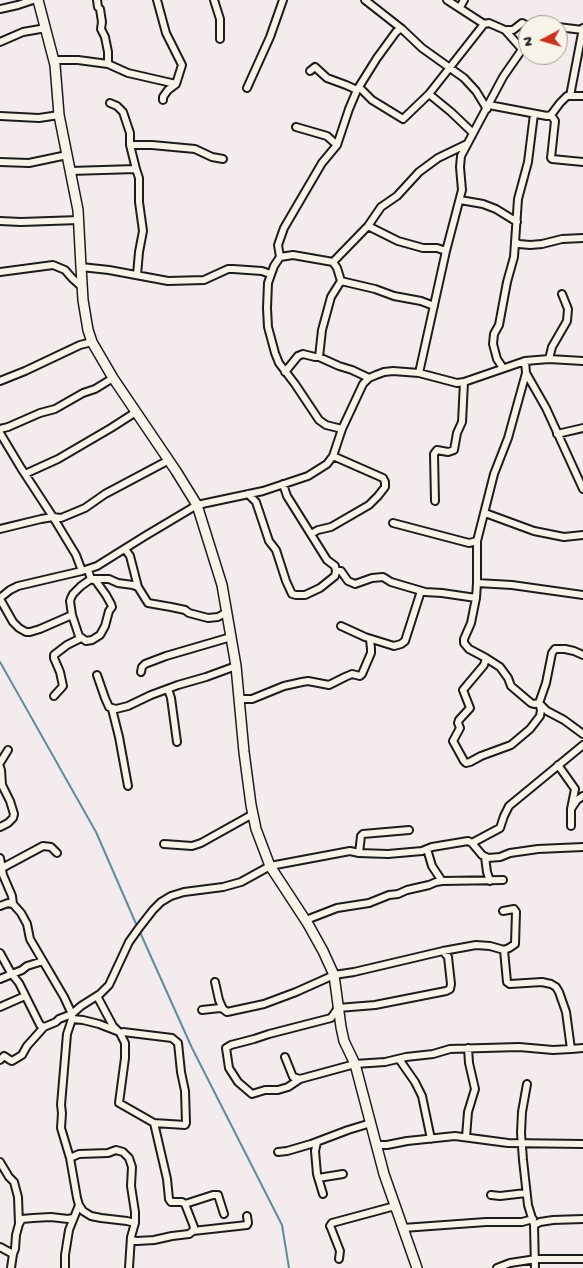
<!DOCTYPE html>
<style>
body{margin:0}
#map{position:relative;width:583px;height:1268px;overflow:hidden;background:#f3ebec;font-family:"Gochi Hand",sans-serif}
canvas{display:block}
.north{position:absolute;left:518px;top:15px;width:50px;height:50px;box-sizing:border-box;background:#f7f3e8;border:1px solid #9f9d96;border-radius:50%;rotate:264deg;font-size:14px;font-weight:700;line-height:20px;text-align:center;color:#1c1c1c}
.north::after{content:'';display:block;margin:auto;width:18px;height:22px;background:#c8321e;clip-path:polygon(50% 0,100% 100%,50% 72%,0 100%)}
</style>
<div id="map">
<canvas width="583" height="1268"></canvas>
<div class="north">N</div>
</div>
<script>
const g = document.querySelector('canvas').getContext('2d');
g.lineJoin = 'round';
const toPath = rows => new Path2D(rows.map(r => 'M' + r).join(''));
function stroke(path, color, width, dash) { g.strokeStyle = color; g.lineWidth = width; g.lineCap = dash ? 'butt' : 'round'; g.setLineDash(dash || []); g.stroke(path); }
stroke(toPath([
 [0,662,96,832,137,926],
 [139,930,192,1048,282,1225,289,1268]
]), '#608c9b', 2);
const street = toPath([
 [97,0,98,7,100,9,102,22,101,29,105,37,108,52,108,64],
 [157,0,166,33,182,65,176,84,168,90,163,97,163,100],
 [214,0,220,19,220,39],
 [365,0,402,29],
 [460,7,464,0],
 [0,9,18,5,33,0],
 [535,25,540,23,546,25],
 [558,27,583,30],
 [505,30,513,30,522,23,528,26],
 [0,42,23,32,46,28],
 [54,60,78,60,108,64,128,73,176,84],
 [310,71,315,67,327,78,346,85,357,90],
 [359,87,372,100,403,119,429,94,484,24],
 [247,88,270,37,283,0],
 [429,94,451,112,473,133],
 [570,96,583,28],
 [110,103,117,106,123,112,130,133,130,145,136,169],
 [489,105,547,116,551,115,560,103,567,96,583,96],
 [551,115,555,121,551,158,552,159,583,162],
 [0,116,39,118,59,115],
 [296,127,327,136,337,145],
 [130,145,152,145,195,149,212,157,223,159],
 [0,162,29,163,67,155],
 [70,171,136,169,139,178,139,202,143,231,139,252,137,275],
 [460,200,483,204,496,209,517,222],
 [0,221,21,222,79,220],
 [368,226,398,241,423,248,437,248,446,251],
 [515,242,519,244,530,245,542,244,562,239,583,238],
 [280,257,293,255,333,262,337,268,341,281,331,297,322,330,319,357],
 [333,262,368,226,381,207,397,196,419,172,438,158,467,144],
 [81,267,109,270,168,281,204,280,228,269,233,269,262,271,270,274],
 [0,272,53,265,65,270,72,278,82,287],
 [341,281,375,289,394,296,421,301,434,306],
 [549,359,552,347,567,321,568,309,562,294],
 [525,361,526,373,508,438,494,474,477,541,477,583,476,598,471,623,464,639,464,643,469,649,486,658,500,667,508,678,511,686,531,703,534,704,539,703,546,683,552,653,555,649,565,649,574,651,583,655],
 [503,368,497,359,493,344,494,334,499,325,507,282,514,257,518,199,528,162,534,114],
 [285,372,298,356,303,354,315,357,319,357,339,366,352,370,369,378],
 [419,373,446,251,462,190,460,167,461,156,503,77,521,51,521,48,505,30,489,23,484,24,447,0],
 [526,373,546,408,583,489],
 [0,381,25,371,80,345,92,342],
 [0,429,8,427,40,413,55,409,83,393,95,389,113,378],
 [342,429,326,425,319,420,295,384,279,363,275,353,268,327,267,308,268,283,274,266,280,257,278,245,284,228,322,163,337,145,349,109,357,90,377,58,396,32,400,29,402,29,422,48,464,78,476,91,487,109],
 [0,433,21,468,53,517,76,555,82,571],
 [557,434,583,428],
 [25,474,58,459,111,428,136,412],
 [248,494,256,502,269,541,276,550,286,581,292,594,296,595,305,595,320,588,335,576,336,571,335,566,327,560,287,496,283,484],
 [435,501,434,454,437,450,448,452,454,450,457,433,462,422,464,382],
 [485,513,534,531,564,537,583,535],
 [393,523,469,543,477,541],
 [0,529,41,519,53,517,61,518,85,508,105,494,169,460],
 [311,534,318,530,331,527,369,505,378,496,385,487,385,482,383,478,333,456],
 [88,570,91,579,96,581,106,595,111,604,112,607,109,611,105,626,100,635,92,640,86,641,79,636,72,615,70,601,71,598,73,594,81,586,91,579,109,579,118,583,133,585,138,587,130,556,125,549],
 [336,571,341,571,348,581,355,584,372,578,383,577,391,582,425,592,442,593,476,598],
 [477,583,512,585,583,595],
 [138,587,148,603,171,607,185,610,189,613,208,618,218,617,227,612],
 [0,598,10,590,18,586,82,571,97,566,145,536,197,505,263,491,308,476,327,464,333,456,342,429,363,384,369,378,376,375,384,372,393,371,419,373,457,383,464,382,525,361,549,359,583,361],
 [0,599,13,622,19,628,26,632,30,632,40,629,72,615],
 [341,626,365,637,394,646,401,644,405,641,421,591],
 [486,658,484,665,463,690,470,708,459,720,458,723,460,728,453,741,464,761,466,763,470,762,481,756,511,745,530,729,540,716,541,710,539,703,547,711,564,720,583,734],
 [141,672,142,667,145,664,166,656,231,637],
 [97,675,105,698,109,707,116,709,128,706,151,695,178,685,206,677,236,666],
 [168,689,171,698,177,742],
 [54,696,63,686,60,672,54,658,54,655,67,645,81,638],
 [239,699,252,699,284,686,302,682,308,681,329,685,345,677,352,674,360,676,362,674,371,653,371,649,370,639],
 [112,709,119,737,128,786],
 [0,763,8,750],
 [558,765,575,789,571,809,577,800,583,796],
 [0,767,1,770,2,785,10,801,14,814,13,818,8,823,0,827],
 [571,809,571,826],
 [472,843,482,855,488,858,500,857,510,853,538,849,583,847],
 [164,844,192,846,201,843,253,814],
 [359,853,361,836,363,834,409,830],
 [485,857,487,872,490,881],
 [0,858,3,875,12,896,13,904],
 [2,868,43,846,51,847,57,853],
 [442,881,503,880],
 [0,906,8,903,13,904,21,913,27,924,30,939,64,997,72,1014,72,1019,67,1034,61,1105,62,1113,61,1128,70,1158,77,1198,79,1205,83,1211,91,1216,101,1218,127,1221,135,1223,131,1237,129,1268],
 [306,920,337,908,369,903,389,895,398,894,407,890,429,885,436,882,442,881,432,866,427,849],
 [0,953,11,973,19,983,40,1025,44,1027,56,1022,59,1019,72,1014,81,1006,100,994,109,985,129,942,139,928,153,910,161,902,171,896,184,892,223,887,241,882,270,866,350,851,359,853,388,854,422,851,432,847,468,841,472,843,500,828,504,816,509,806,583,745],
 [0,979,22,970,27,966,43,961],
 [215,982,219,1000,223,1009],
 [97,996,113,1026,120,1033,125,1043,125,1058,119,1103,154,1123,185,1125,186,1123,185,1091,181,1072,178,1043,172,1038,123,1032,120,1033],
 [0,1007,25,996],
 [202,1010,220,1008,223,1009,227,1012,264,1004,296,992,334,975,354,972,443,951,476,945,490,946,504,950,509,948,515,944,516,912,514,909,503,911],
 [72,1019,83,1020,99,1024,117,1031],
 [571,1049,583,1048],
 [285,1057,293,1077,300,1079,355,1064,385,1062,406,1057,433,1054,450,1049,519,1047,553,1050,571,1049,566,1012,559,992,556,987,551,984,542,982,510,984,507,982,504,950],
 [399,1059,415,1082,422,1096,431,1139],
 [0,1060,4,1056,10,1060,12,1061,22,1055,27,1046,44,1027],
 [300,1079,288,1087,278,1090,265,1090,252,1094,238,1082,229,1068,226,1048,231,1045,254,1039,269,1034,331,1018,338,1008,375,1005,446,991,450,989,451,984,448,957,443,951],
 [527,1084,522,1112,521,1133,523,1160,528,1205,534,1225,535,1268],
 [154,1123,167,1179,169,1199,171,1202,182,1202,185,1204,213,1195,218,1195,224,1214],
 [466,1137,468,1112,475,1089,469,1063,468,1048],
 [376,1141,379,1145,387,1145,407,1141,455,1136,508,1143,583,1144],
 [317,1142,315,1151,317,1174,323,1194],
 [278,1152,287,1151,311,1144,348,1130,371,1123],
 [70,1158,79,1154,108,1153,116,1150,123,1152,129,1158,132,1167,131,1186,135,1212,135,1223],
 [0,1162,9,1177,14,1182,18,1197,19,1224,16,1235,15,1249,13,1254],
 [318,1178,343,1174],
 [491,1195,500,1196,526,1193],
 [185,1204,194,1227,193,1231],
 [19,1224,22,1219,33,1218,51,1217,68,1219,73,1218],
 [534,1225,540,1222,553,1220,583,1219],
 [403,1228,486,1222,522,1222,533,1219],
 [131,1240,137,1241,154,1240,172,1236,189,1234,193,1231,247,1225,248,1223,247,1216],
 [0,1247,13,1254,11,1268],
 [339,1259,340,1251,331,1228,330,1226,332,1223,395,1206],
 [65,1268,65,1255,69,1230,79,1205],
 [497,1268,510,1263,536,1259,583,1259]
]);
const secondary = toPath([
 [38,0,55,65,59,115,78,210,81,267,83,300,88,330,92,342,113,378,176,471,197,505,222,585,236,666,244,752,251,805,256,829,270,866,308,924,323,951,334,975,341,1027,344,1041,355,1064,384,1174,417,1268]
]);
stroke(street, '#1c1c1c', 10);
stroke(secondary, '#1c1c1c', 12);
stroke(street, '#f7f3e8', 6);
stroke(secondary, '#f7f3e8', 9);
</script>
